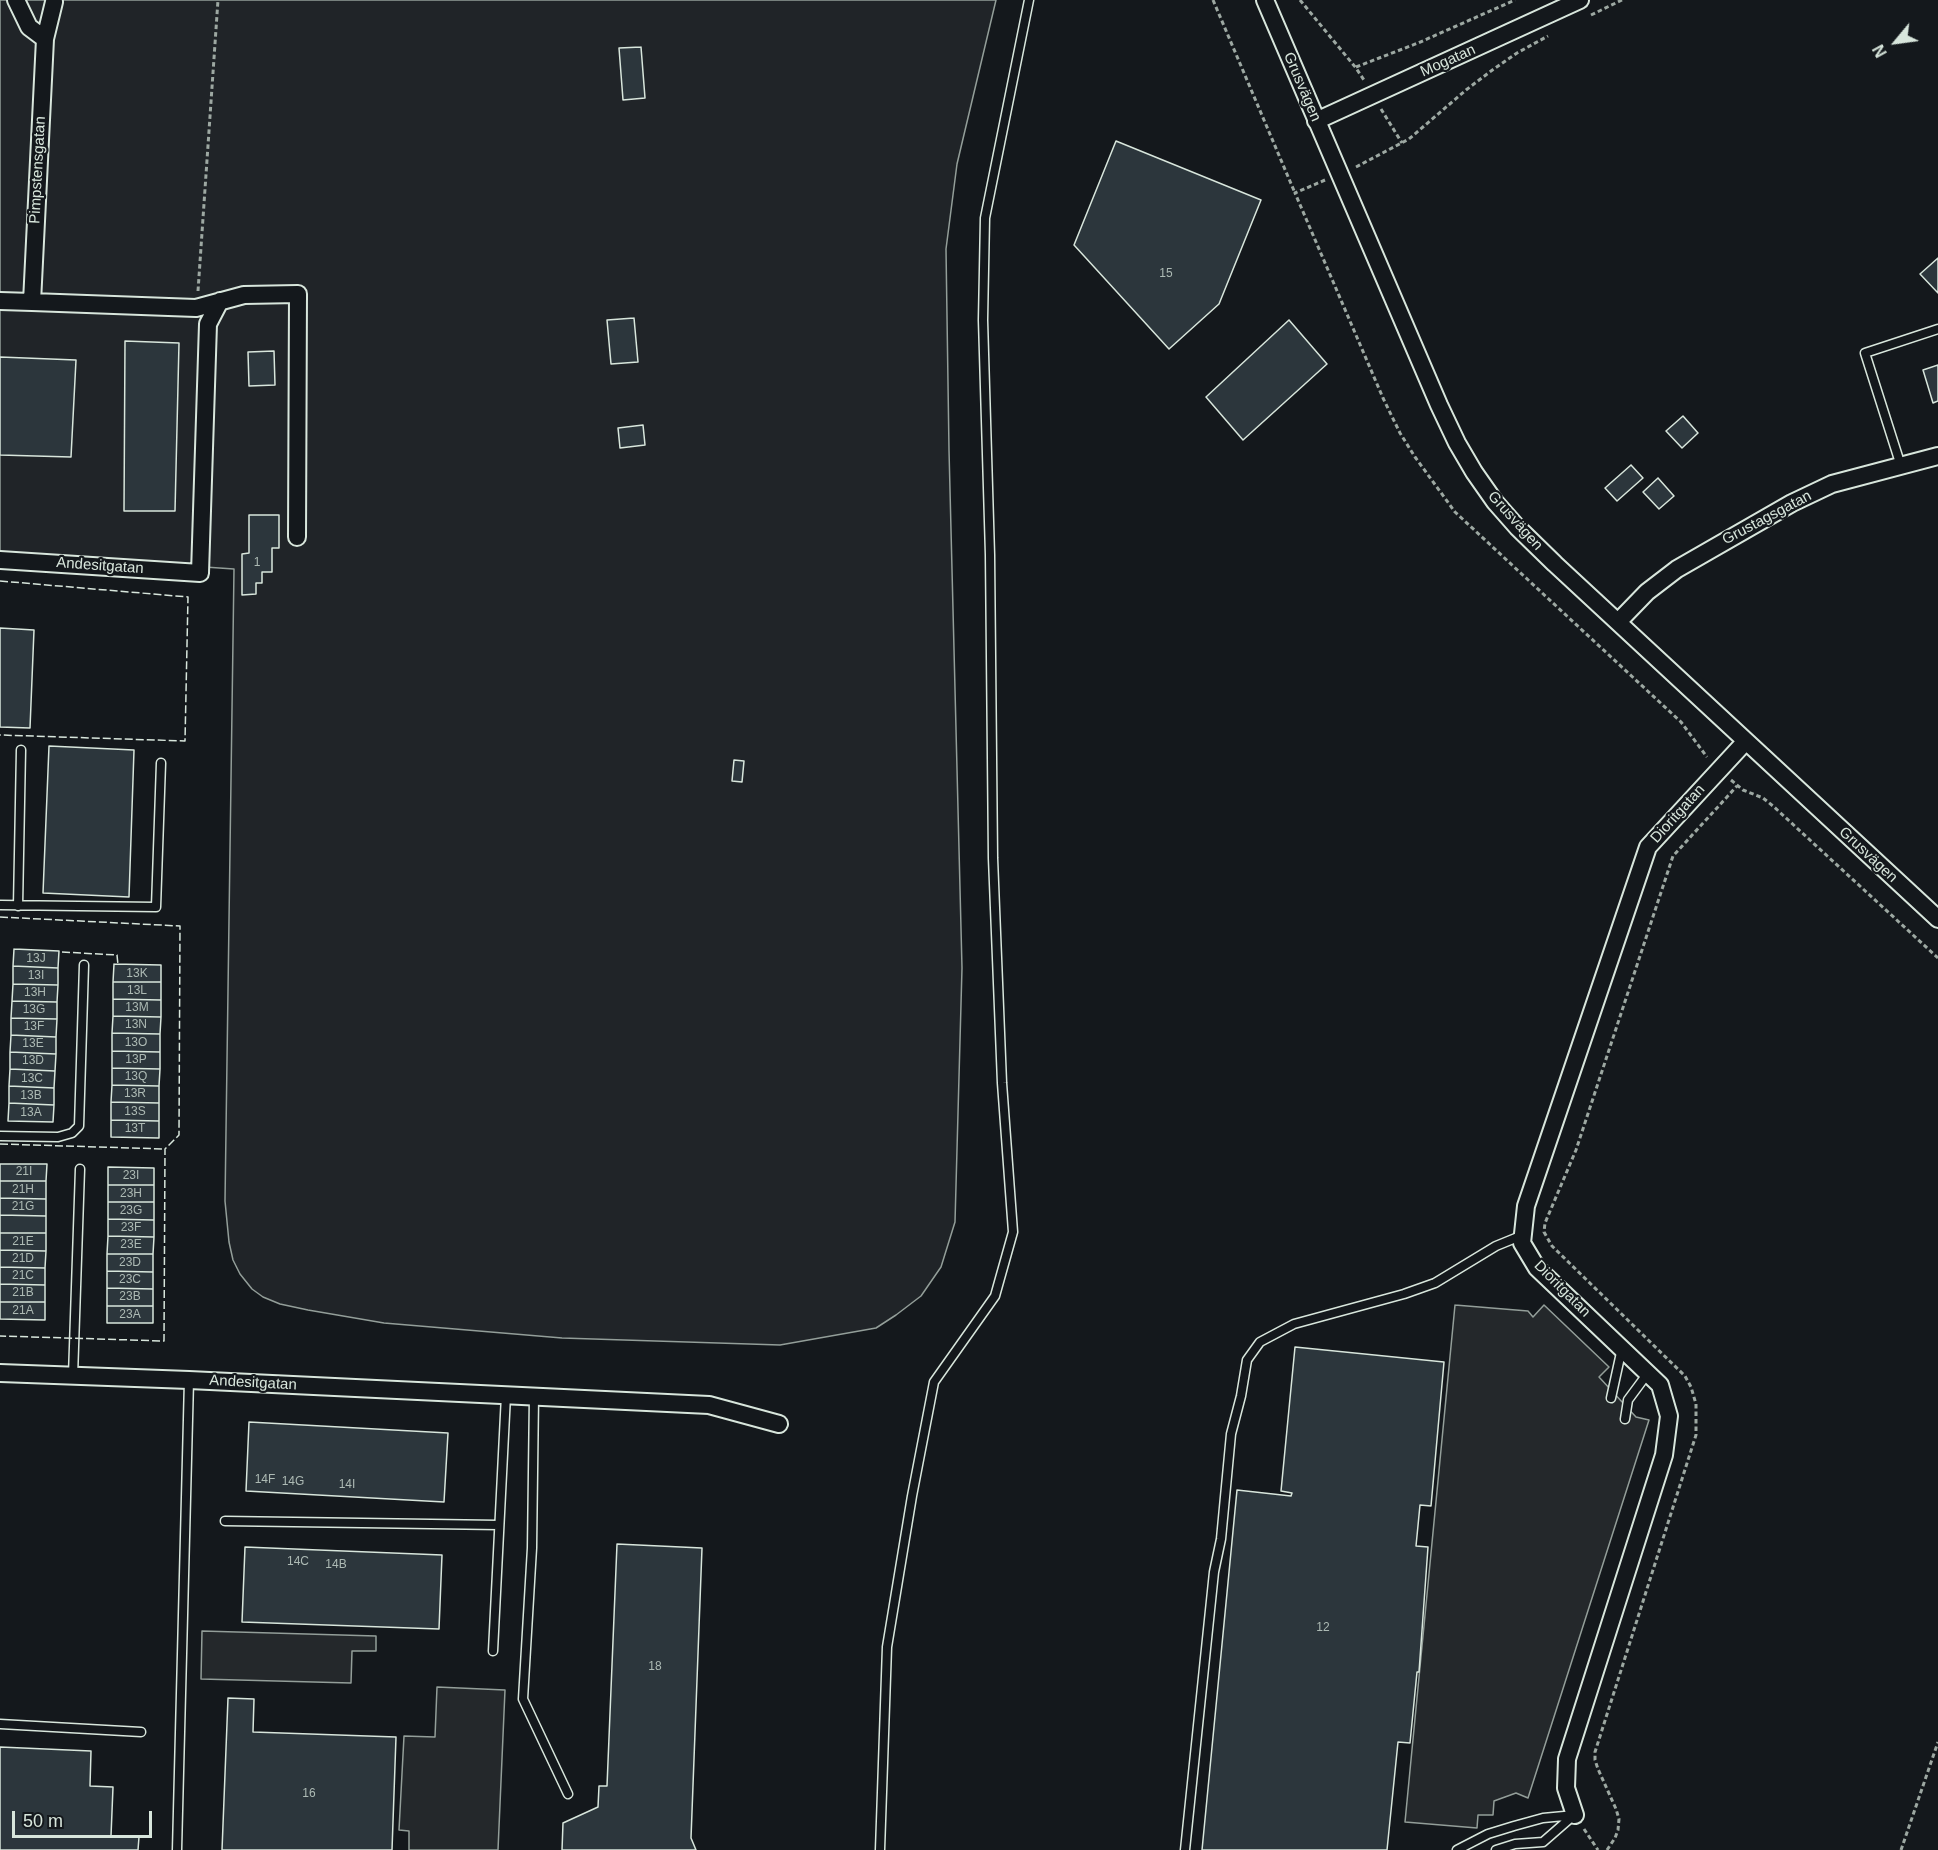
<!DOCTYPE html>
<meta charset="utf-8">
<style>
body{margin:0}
#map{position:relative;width:1938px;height:1850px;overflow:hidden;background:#14181c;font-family:Arial,sans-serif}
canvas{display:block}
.north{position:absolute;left:1866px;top:12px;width:60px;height:60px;-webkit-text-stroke:4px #14181c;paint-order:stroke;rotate:241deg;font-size:16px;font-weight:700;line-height:24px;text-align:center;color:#d8e6dc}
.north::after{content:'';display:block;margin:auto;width:21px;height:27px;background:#d8e6dc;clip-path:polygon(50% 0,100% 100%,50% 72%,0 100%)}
.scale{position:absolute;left:12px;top:1811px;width:140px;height:27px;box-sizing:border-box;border:3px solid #d8e6dc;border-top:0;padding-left:8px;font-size:18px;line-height:21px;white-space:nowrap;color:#d8e6dc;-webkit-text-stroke:4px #14181c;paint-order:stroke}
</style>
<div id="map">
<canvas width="1938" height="1850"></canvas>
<div class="north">N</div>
<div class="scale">50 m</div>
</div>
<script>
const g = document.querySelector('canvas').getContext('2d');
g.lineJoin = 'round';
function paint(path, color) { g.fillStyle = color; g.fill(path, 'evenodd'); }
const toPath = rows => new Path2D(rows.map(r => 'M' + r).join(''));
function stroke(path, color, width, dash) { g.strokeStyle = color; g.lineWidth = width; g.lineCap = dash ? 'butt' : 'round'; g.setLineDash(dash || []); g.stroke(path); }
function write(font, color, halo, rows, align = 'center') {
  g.font = font + ' Arial,sans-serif'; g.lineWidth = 4.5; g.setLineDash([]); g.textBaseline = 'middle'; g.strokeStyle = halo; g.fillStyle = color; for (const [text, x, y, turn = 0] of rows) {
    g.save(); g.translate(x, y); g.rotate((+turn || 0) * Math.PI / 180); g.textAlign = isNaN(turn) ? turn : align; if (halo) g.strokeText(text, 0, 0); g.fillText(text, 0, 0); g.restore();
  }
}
const green = toPath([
 [0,0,996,0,957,164,946,249,949,450,962,968,955,1222,941,1267,921,1296,896,1315,876,1328,780,1345,562,1338,384,1323,308,1310,280,1304,263,1297,252,1289,240,1274,233,1260,229,1242,225,1201,234,569,0,553,0,0]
]);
paint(green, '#202428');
stroke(green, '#939e99', 1.5);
const parking = toPath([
 [1455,1305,1528,1311,1533,1317,1544,1305,1609,1367,1599,1377,1636,1417,1649,1420,1528,1798,1516,1793,1494,1801,1493,1815,1478,1815,1477,1828,1405,1822,1455,1305],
 [202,1631,376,1636,376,1651,352,1651,351,1683,201,1679,202,1631],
 [437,1687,505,1690,498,1850,409,1850,409,1831,399,1830,404,1736,435,1737,437,1687]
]);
paint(parking, '#24282b');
stroke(parking, '#939e99', 1.5);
const building = toPath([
 [641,47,645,98,623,100,619,48,641,47],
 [1116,141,1261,200,1219,304,1169,349,1074,245,1116,141],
 [1938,258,1938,293,1920,274,1938,258],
 [634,318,638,362,611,364,607,320,634,318],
 [1289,320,1327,364,1243,440,1206,397,1289,320],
 [125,341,179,343,175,511,124,511,125,341],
 [274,351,275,385,249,386,248,352,274,351],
 [0,357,76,360,71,457,0,455,0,357],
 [1938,365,1938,401,1933,403,1923,370,1938,365],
 [1683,416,1698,433,1682,448,1666,431,1683,416],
 [643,425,645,445,620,448,618,428,643,425],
 [1631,465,1643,478,1617,501,1605,488,1631,465],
 [1658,478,1674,496,1659,509,1643,492,1658,478],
 [249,515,279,515,279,548,272,548,272,572,262,572,262,583,256,583,256,594,242,595,242,554,249,553,249,515],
 [0,628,34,630,30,728,0,727,0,628],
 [49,746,134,750,129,897,43,893,49,746],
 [734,760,744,761,742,782,732,781,734,760],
 [14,949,59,951,58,968,13,966,14,949],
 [114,964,161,965,161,982,113,982,114,964],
 [13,966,58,968,58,985,13,984,13,966],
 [113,982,161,982,161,1000,113,999,113,982],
 [13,984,58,985,57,1002,12,1001,13,984],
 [113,999,161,1000,161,1017,113,1016,113,999],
 [12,1001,57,1002,57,1019,11,1018,12,1001],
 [113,1016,161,1017,160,1034,112,1033,113,1016],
 [11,1018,57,1019,56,1037,11,1035,11,1018],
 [112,1033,160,1034,160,1052,112,1051,112,1033],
 [11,1035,56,1037,56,1054,10,1052,11,1035],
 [112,1051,160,1052,160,1069,112,1068,112,1051],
 [10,1052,56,1054,55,1071,10,1069,10,1052],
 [112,1068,160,1069,159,1086,112,1085,112,1068],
 [10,1069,55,1071,54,1088,9,1086,10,1069],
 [112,1085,159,1086,159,1103,111,1102,112,1085],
 [9,1086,54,1088,54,1105,9,1103,9,1086],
 [111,1102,159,1103,159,1121,111,1120,111,1102],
 [9,1103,54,1105,53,1122,8,1121,9,1103],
 [111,1120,159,1121,159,1138,111,1137,111,1120],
 [0,1164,47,1164,46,1181,0,1181,0,1164],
 [108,1167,154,1168,154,1185,108,1185,108,1167],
 [0,1181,46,1181,46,1199,0,1198,0,1181],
 [108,1185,154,1185,154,1202,108,1202,108,1185],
 [0,1198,46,1199,46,1216,0,1215,0,1198],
 [108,1202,154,1202,154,1220,108,1219,108,1202],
 [0,1215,46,1216,46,1233,0,1233,0,1215],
 [108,1219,154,1220,154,1237,108,1236,108,1219],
 [0,1233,46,1233,46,1251,0,1250,0,1233],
 [108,1236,154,1237,153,1254,107,1254,108,1236],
 [0,1250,46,1251,45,1268,0,1267,0,1250],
 [107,1254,153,1254,153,1272,107,1271,107,1254],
 [0,1267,45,1268,45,1285,0,1284,0,1267],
 [107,1271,153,1272,153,1289,107,1288,107,1271],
 [0,1284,45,1285,45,1302,0,1302,0,1284],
 [107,1288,153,1289,153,1306,107,1306,107,1288],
 [0,1302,45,1302,45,1320,0,1319,0,1302],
 [107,1306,153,1306,153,1323,107,1323,107,1306],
 [1295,1347,1444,1362,1431,1506,1420,1505,1416,1546,1428,1547,1419,1672,1417,1672,1410,1743,1398,1742,1387,1850,1202,1850,1237,1490,1291,1496,1292,1493,1281,1491,1295,1347],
 [249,1422,448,1433,444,1502,246,1491,249,1422],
 [617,1544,702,1548,691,1838,696,1850,562,1850,563,1823,598,1807,599,1786,607,1786,617,1544],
 [245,1547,442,1555,439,1629,242,1622,245,1547],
 [228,1698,254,1699,253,1732,396,1737,392,1850,222,1850,228,1698],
 [0,1747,91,1751,90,1786,113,1787,111,1836,139,1837,138,1850,0,1850,0,1747]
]);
paint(building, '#2c363c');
stroke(building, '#d8e6dc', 1.5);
const lane = toPath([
 [1901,466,1865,353,1938,329],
 [0,905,156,907,161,763],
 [18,906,21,750],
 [0,1136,58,1137,72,1133,79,1126,84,965],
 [73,1376,80,1169],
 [534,1396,532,1548,523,1699,568,1794],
 [1611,1398,1622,1348],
 [1625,1419,1628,1400,1648,1373],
 [225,1521,499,1525],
 [493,1651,506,1395],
 [0,1724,141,1732],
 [177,1850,189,1380],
 [880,1850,887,1647,912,1496,934,1382,995,1296,1013,1232,1002,1083,993,858,990,555,983,320,985,218,1029,0],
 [1185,1850,1214,1572,1221,1539,1231,1434,1241,1396,1247,1360,1260,1342,1294,1324,1404,1294,1435,1283,1496,1246,1523,1235],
 [1457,1850,1488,1834,1514,1826,1543,1818,1575,1815],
 [1496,1850,1515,1844,1543,1842,1574,1815]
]);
const street = toPath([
 [16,0,29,27,45,39],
 [1265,0,1439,405,1457,443,1474,472,1495,502,1517,527,1555,564,1938,919],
 [54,2,45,39,32,302,196,308,244,295,298,294,297,537],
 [1316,121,1580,0],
 [0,301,32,302],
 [0,560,200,573,208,324,220,301],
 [1618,622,1647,592,1677,569,1792,503,1832,484,1938,456],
 [0,1373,189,1380,709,1405,779,1424],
 [1575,1815,1566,1788,1567,1759,1664,1455,1669,1416,1660,1385,1537,1268,1522,1243,1526,1206,1648,847,1746,741]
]);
stroke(lane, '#d8e6dc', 11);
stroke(street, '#d8e6dc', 20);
stroke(toPath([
 [1213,0,1295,193],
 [1300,0,1356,68,1364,80],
 [1591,15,1622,0],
 [1356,67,1418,43,1515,0],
 [1381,109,1402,143],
 [1356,167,1409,139,1466,90,1491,71,1517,53,1548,36],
 [1325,180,1295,193,1383,398,1400,433,1415,457,1455,512,1681,722,1707,757],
 [198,291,218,0],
 [1731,780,1743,790,1763,798,1773,806,1938,958],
 [1584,1829,1598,1850],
 [1607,1850,1615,1838,1618,1830,1619,1819,1616,1809,1598,1769,1595,1760,1595,1752,1696,1435,1696,1404,1691,1387,1685,1376,1552,1246,1544,1232,1545,1223,1576,1150,1673,856,1737,786],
 [1901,1850,1938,1742]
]), '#9da8a2', 3, [4.5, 3]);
stroke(lane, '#14181c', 8);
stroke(street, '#14181c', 16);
stroke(toPath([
 [0,581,188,597,185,741,0,735],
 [0,917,180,926,179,1135,165,1149,164,1341,0,1336],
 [62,952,117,955,118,965],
 [0,1144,165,1149]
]), '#d8e6dc', 1.5, [8, 3]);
write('12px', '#adbab4', null, [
 ["15",1166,274],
 ["1",257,563],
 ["13J",36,959],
 ["13K",137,974],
 ["13I",36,976],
 ["13L",137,991],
 ["13H",35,993],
 ["13M",137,1008],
 ["13G",34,1010],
 ["13N",136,1025],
 ["13F",34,1027],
 ["13O",136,1043],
 ["13E",33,1044],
 ["13P",136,1060],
 ["13D",33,1061],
 ["13Q",136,1077],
 ["13C",32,1079],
 ["13R",135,1094],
 ["13B",31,1096],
 ["13S",135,1112],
 ["13A",31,1113],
 ["13T",135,1129],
 ["21I",24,1172],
 ["23I",131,1176],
 ["21H",23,1190],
 ["23H",131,1194],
 ["21G",23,1207],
 ["23G",131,1211],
 ["23F",131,1228],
 ["21E",23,1242],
 ["23E",131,1245],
 ["21D",23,1259],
 ["23D",130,1263],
 ["21C",23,1276],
 ["23C",130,1280],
 ["21B",23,1293],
 ["23B",130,1297],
 ["21A",23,1311],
 ["23A",130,1315],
 ["14F",265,1480],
 ["14G",293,1482],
 ["14I",347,1485],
 ["14C",298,1562],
 ["14B",336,1565],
 ["12",1323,1628],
 ["18",655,1667],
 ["16",309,1794]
]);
write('15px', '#d8e6dc', '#14181c', [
 ["Mogatan",1448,61,-24],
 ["Grusvägen",1302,87,67],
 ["Pimpstensgatan",38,170,-87],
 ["Grustagsgatan",1767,518,-28],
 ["Grusvägen",1515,521,48],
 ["Andesitgatan",100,566,4],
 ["Dioritgatan",1678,814,-48],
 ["Grusvägen",1868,855,43],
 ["Dioritgatan",1562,1289,45],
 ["Andesitgatan",253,1383,3]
]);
</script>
